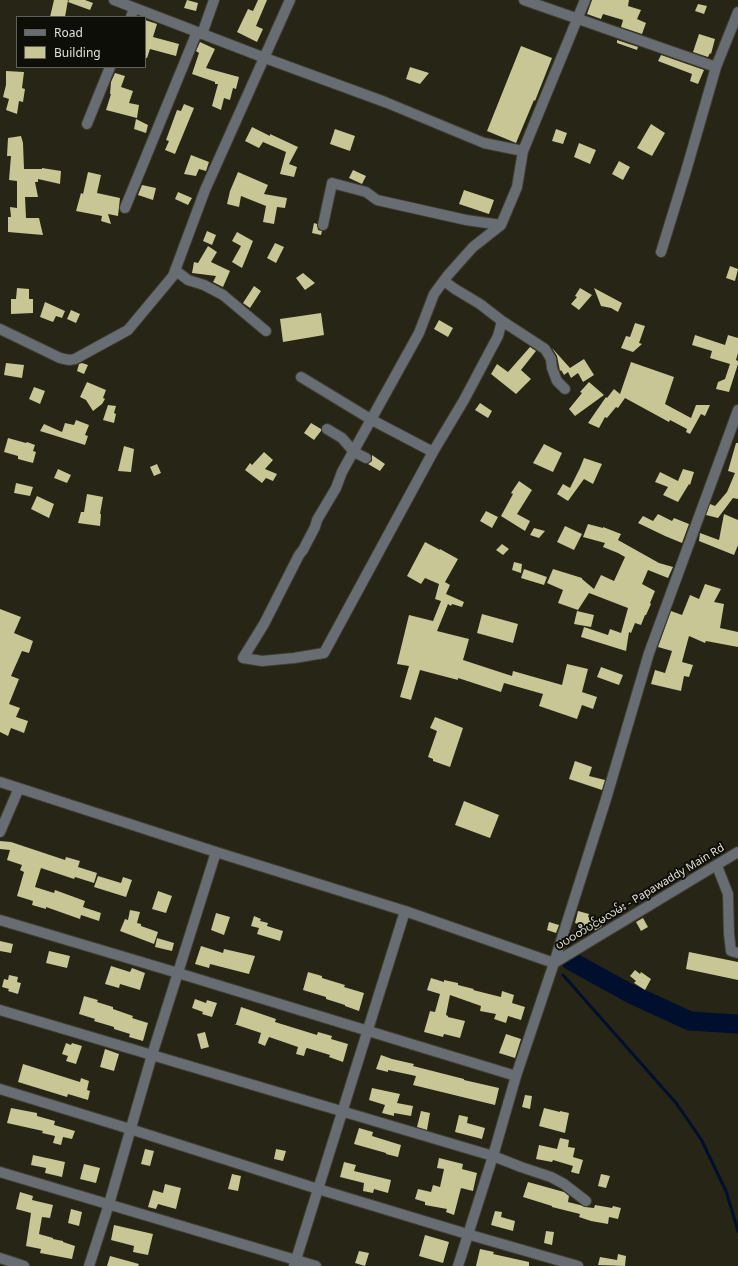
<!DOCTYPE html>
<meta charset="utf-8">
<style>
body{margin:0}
#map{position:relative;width:738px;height:1266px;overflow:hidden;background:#262516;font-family:"Noto Sans",sans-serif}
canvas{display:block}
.legend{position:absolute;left:16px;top:16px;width:130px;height:52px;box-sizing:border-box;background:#0e0e08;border:1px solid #62625b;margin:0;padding:5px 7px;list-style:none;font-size:12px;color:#e0e0d7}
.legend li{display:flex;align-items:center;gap:8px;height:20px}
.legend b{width:20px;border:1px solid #62625b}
</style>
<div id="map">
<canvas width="738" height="1266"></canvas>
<ul class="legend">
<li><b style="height:5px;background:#686c73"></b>Road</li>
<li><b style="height:11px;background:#c7c694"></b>Building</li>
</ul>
</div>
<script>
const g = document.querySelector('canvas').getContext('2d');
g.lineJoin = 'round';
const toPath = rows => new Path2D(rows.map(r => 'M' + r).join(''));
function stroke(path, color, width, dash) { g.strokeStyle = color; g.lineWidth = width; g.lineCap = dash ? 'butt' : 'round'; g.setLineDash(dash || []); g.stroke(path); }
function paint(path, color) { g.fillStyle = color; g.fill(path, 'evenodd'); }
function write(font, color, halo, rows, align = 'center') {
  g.font = font + ' "Noto Sans","Noto Sans Myanmar",sans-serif'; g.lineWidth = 4; g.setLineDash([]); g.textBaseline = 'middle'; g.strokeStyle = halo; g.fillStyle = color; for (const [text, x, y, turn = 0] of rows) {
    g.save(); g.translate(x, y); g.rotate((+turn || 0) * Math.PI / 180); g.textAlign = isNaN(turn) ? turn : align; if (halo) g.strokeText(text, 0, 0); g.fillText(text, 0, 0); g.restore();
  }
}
stroke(toPath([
 [563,975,676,1103,701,1139,726,1191,738,1231]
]), '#010f2e', 3);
stroke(toPath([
 [571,961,631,994,690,1021,738,1024]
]), '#010f2e', 19);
paint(toPath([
 [54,0,68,0,65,17,50,17],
 [69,0,85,0,93,3,90,10,68,2],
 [187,0,198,3,196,11,184,8],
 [258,0,267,0,256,26,263,29,257,42,237,32,248,9,253,11],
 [592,0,629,0,628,6,641,10,637,19,646,23,642,34,621,27,623,20,603,14,601,19,587,14],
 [698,4,707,6,704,14,695,11],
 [145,20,157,24,153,37,179,44,176,56,150,49,147,58,145,58],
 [699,34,715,39,711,54,710,53,708,57,693,52],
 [617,40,638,47,637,50,617,43],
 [200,42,215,49,206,68,239,77,236,89,233,88,230,100,224,98,221,110,212,106,218,84,215,84,215,82,192,74,199,53,196,51],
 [521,46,552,58,535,101,534,100,516,143,487,131],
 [661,55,704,70,698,84,690,81,692,74,658,61],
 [410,67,429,73,420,84,406,79],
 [6,71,24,72,22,88,25,89,23,102,19,101,17,114,6,110,9,99,3,97,6,85],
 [115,73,125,76,121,87,133,91,129,103,139,105,137,118,106,110,111,94,110,94,111,82],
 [184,104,194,108,175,154,165,150,169,141,166,140,177,110,181,111],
 [136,119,148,125,146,133,134,129],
 [651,124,665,133,652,156,637,148],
 [252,127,270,136,270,134,298,147,289,164,297,167,294,177,280,174,286,152,263,142,259,148,245,141],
 [335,129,355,136,350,151,330,144],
 [556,129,567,133,563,144,552,141],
 [21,136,23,143,24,169,42,169,42,168,61,171,60,184,38,179,38,182,35,182,38,197,25,197,26,218,39,218,43,235,8,232,8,217,11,217,10,207,17,208,17,181,9,180,11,156,7,156,8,138],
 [579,143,596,150,590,164,574,157],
 [191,155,209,162,206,171,199,169,196,176,184,174],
 [619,161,630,167,623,180,612,174],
 [353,170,366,176,362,184,349,178],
 [88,172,101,175,97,193,120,198,118,216,108,214,111,224,101,221,102,216,76,211,81,193,83,194],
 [238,172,268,185,264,194,287,198,285,208,277,207,274,224,263,222,266,206,241,196,239,207,227,204,230,191],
 [142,185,156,188,153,200,138,195],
 [464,190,494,200,489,214,459,204],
 [178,192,192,198,188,205,175,199],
 [314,223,317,224,318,230,322,231,321,235,312,233],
 [207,231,216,235,212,245,203,241],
 [237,232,253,241,242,268,232,262,241,246,232,241],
 [275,243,284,247,276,263,267,258],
 [208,246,217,252,211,262,230,271,223,287,213,282,216,276,192,273,194,262,198,263],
 [730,266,738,269,735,281,726,278],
 [303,273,315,283,305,290,296,278],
 [254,286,261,291,250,308,243,303],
 [17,288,29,289,29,299,33,299,33,313,11,314,11,299,16,299],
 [580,288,592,295,579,310,571,304,577,297,575,296],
 [594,288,622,303,618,312,611,308,601,306],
 [45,302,65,311,62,318,56,316,53,322,40,317],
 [71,310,80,314,76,323,67,319],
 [321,313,324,335,283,342,280,319],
 [439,320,453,328,448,337,434,329],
 [635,323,645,326,639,343,642,344,633,352,621,348,626,336,630,337],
 [695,335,725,345,728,335,738,338,738,353,736,360,738,361,738,364,729,392,716,389,718,382,725,379,730,364,710,358,712,351,692,345],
 [530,347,536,351,521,370,531,379,516,394,491,374,497,364,508,372],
 [552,348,570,368,584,359,594,375,583,382,578,373,571,378,568,372,564,375,561,370,560,371,557,356],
 [631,362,674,377,665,404,691,418,696,405,710,405,705,416,701,414,690,434,686,432,687,429,670,420,669,422,625,398,618,408,616,407,607,418,605,417,599,428,588,423,606,397,607,398,614,389,620,394],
 [6,363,24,365,22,378,4,375],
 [82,363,88,365,84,374,77,371,79,364],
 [87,382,106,390,103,398,105,399,102,404,93,411,86,400,80,397],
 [589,382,604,395,575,416,569,409,582,393,580,392],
 [34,387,45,391,40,404,29,399],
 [480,403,492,411,488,418,475,410],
 [108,405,116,406,114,413,116,414,114,423,103,420],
 [76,420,89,425,85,435,88,436,85,445,40,431,44,424,62,432,65,423,74,425],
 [311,423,321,429,321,431,314,440,304,433],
 [8,438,26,443,27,442,35,445,33,451,36,452,33,463,18,459,18,456,4,452],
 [736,443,738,443,738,499,733,498,718,518,706,515,710,504,715,506,727,492,735,473,728,471],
 [544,444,562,453,553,472,533,463],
 [124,446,134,449,131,472,118,471],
 [264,452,273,460,265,469,277,474,273,481,266,478,262,483,245,470,250,463,252,465],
 [372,455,385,464,380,471,368,464,372,461],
 [584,458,602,464,593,484,584,479,568,501,557,494,563,484,570,488,580,468],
 [157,464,161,473,154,476,150,467],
 [58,469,71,475,67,483,54,478],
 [683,469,694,472,690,485,689,484,678,502,663,495,668,487,655,482,660,472,678,481],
 [519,481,532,490,517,514,530,521,525,531,501,516,513,494,511,493],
 [16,483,33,487,30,496,14,493],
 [87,494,103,497,100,514,101,514,100,526,78,523,81,512,84,512],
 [37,496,54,504,49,518,31,509],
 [486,511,498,517,492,528,480,521],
 [658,514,672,521,674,518,689,524,682,543,665,536,638,523,643,516,653,521],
 [724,514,738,520,738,545,734,555,699,541,700,533,719,540],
 [588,524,603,528,603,527,621,534,618,540,659,563,673,567,668,578,648,570,642,584,655,591,650,603,651,604,646,615,645,615,641,625,635,623,631,633,629,632,626,651,581,637,584,627,608,635,610,629,621,633,628,608,589,593,578,610,558,603,563,590,547,583,553,569,582,578,582,579,594,589,601,575,614,581,625,557,618,553,603,547,605,543,583,537],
 [565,526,582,534,574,550,557,542],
 [534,528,545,531,539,538,530,535],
 [425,542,440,550,440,549,458,559,445,582,450,585,446,594,464,602,462,607,452,604,451,606,448,604,437,631,469,639,463,660,512,676,513,671,562,685,567,664,588,669,582,692,597,697,593,709,582,705,577,719,539,706,543,694,504,683,501,692,458,678,458,680,420,670,411,700,400,697,409,666,397,664,409,615,433,621,441,601,435,599,439,584,425,578,421,584,407,576],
 [502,544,509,549,503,555,496,550],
 [514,562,522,564,521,573,512,570],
 [524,569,547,577,544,585,521,578],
 [705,584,721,589,714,602,724,604,720,628,738,632,738,647,706,641,705,643,689,636,682,662,693,665,689,677,684,676,681,691,651,684,655,670,665,673,672,651,658,647,671,611,682,615,690,595,699,599],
 [0,609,21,617,14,633,33,641,29,653,22,651,11,676,19,679,9,704,20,708,16,717,28,721,24,733,11,728,8,736,0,732],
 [577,611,594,615,591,627,574,624],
 [482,614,518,624,513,643,477,633],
 [601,667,623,675,619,685,597,677],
 [435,717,463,728,450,767,433,761,433,759,428,757,437,731,430,728],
 [575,761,592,767,589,776,605,780,602,790,569,779],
 [464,801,499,815,490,838,455,825],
 [0,841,11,842,65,860,66,857,80,861,78,867,97,873,94,883,75,877,74,879,41,868,35,887,54,893,55,890,85,901,83,907,101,913,99,921,81,915,80,919,46,907,46,909,32,905,33,901,17,896,24,872,20,870,22,865,7,860,10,850,0,849],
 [98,876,121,883,123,877,132,880,126,897,94,887],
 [158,891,172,896,166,913,152,909],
 [130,910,140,912,137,923,141,924,141,926,158,932,154,944,120,931,125,919,128,920],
 [578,911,589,914,588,917,603,921,601,927,596,930,575,923],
 [216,913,230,917,224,935,211,930],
 [254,916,261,919,260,921,268,923,267,926,283,931,280,941,257,934,259,928,251,926],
 [643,918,648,927,641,931,636,922],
 [549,922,559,925,556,933,547,930],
 [157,938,174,943,172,951,155,947],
 [0,941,13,944,11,953,0,951],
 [201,946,223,953,224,949,255,956,249,974,210,964,209,968,195,964],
 [49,951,70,956,67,968,46,963],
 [689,952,738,962,738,980,686,969],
 [111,966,130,972,132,968,145,973,140,990,120,984,119,988,105,984],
 [635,970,640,974,641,972,651,979,645,990,634,983,636,981,630,976],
 [308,972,322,976,322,978,345,985,344,987,364,993,359,1011,345,1006,345,1005,326,999,326,997,303,990],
 [9,975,18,977,17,982,21,983,18,994,8,991,9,989,2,987,4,979,8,980],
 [431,978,444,982,444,980,458,983,458,985,474,989,473,990,501,997,502,991,514,995,512,1003,525,1007,521,1020,508,1016,506,1023,494,1019,496,1014,480,1011,481,1006,450,995,446,1015,448,1016,448,1017,465,1021,460,1038,444,1034,443,1037,424,1032,430,1011,435,1012,440,994,427,990],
 [84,996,98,1000,97,1002,113,1007,113,1009,133,1016,132,1018,148,1023,143,1041,129,1037,130,1034,114,1029,114,1027,94,1021,95,1019,79,1014],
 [195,999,206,1003,207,1000,217,1003,212,1017,202,1014,203,1012,192,1008],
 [241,1007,276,1019,275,1022,317,1035,318,1032,332,1036,331,1039,348,1044,343,1062,329,1057,330,1055,307,1048,306,1049,304,1056,296,1054,298,1047,269,1037,265,1046,258,1043,261,1033,234,1024,236,1024],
 [205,1032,209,1047,201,1049,197,1034],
 [506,1034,521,1039,515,1058,499,1053],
 [66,1043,71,1045,72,1043,82,1046,76,1064,66,1061,68,1056,62,1054],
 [105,1049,119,1054,114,1071,100,1067],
 [381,1055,392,1059,414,1064,413,1066,464,1079,464,1080,499,1088,495,1105,413,1085,416,1076,388,1070,388,1072,376,1069],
 [23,1064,80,1082,81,1078,89,1081,87,1090,90,1091,88,1100,68,1094,67,1097,18,1082],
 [372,1088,400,1094,397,1103,413,1106,411,1116,394,1113,394,1116,382,1113,385,1105,369,1100],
 [525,1095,532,1096,530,1109,522,1107],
 [11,1108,37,1113,37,1116,55,1121,54,1125,75,1131,72,1139,63,1137,61,1145,53,1143,55,1136,42,1133,43,1131,7,1123],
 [544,1108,560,1112,560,1111,569,1113,565,1133,539,1126],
 [421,1111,430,1113,427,1130,417,1127],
 [459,1115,468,1117,467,1123,485,1128,482,1139,455,1132],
 [359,1128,373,1132,372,1136,401,1145,398,1157,386,1154,386,1153,354,1144],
 [560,1138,569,1140,568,1147,575,1148,573,1157,583,1160,579,1174,571,1172,573,1166,553,1160,552,1162,536,1159,539,1145,557,1149],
 [145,1149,154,1151,150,1166,141,1164],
 [276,1149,286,1151,283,1161,274,1159],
 [33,1155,65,1162,62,1177,45,1173,46,1168,31,1165],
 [439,1158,463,1164,462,1169,477,1173,473,1191,461,1188,454,1215,446,1212,447,1209,425,1205,425,1202,415,1199,418,1189,431,1192,433,1185,440,1187,444,1169,437,1168],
 [344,1162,356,1165,354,1171,391,1180,388,1193,374,1189,373,1193,363,1191,364,1183,340,1177],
 [84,1164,100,1168,96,1183,80,1179],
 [232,1174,241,1176,238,1191,228,1189],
 [601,1174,610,1176,606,1188,598,1186],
 [528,1182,564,1192,569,1196,568,1202,580,1205,585,1207,594,1208,595,1205,612,1208,613,1206,621,1208,618,1219,609,1217,608,1224,591,1221,579,1217,580,1214,552,1207,552,1206,523,1197],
 [165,1184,181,1188,176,1209,158,1204,156,1209,148,1207,153,1190,163,1193],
 [20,1192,33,1196,32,1200,53,1205,50,1218,42,1217,39,1234,53,1238,53,1239,63,1241,63,1242,75,1246,72,1259,40,1253,41,1249,26,1246,31,1213,16,1209],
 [71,1209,82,1212,79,1226,68,1223],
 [495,1211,502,1212,501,1217,515,1221,513,1231,491,1225],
 [114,1225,153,1234,148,1255,133,1252,134,1246,111,1240],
 [546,1231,554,1232,552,1245,544,1243],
 [425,1235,449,1242,443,1263,419,1256],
 [480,1249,494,1252,493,1254,529,1262,529,1266,476,1266],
 [359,1251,369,1253,365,1266,355,1263],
 [618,1254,626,1256,625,1266,598,1265,600,1257,617,1260],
 [110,1256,139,1264,138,1266,107,1266]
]), '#c7c694');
const minor = toPath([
 [114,0,265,58,385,102,484,143,523,151],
 [524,0,716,67],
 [131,17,134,8],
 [202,34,214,0],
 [87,124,110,67],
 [125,208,197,32],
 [323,225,332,183,366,192,377,200,466,220,501,225],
 [661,252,686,171,716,67,738,12],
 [175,270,188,280,204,285,223,295,266,331],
 [444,281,455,289,480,304,502,321,545,349,551,359,552,368,557,381,565,389],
 [502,321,498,336,464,400,433,452,324,653,294,658,262,661,243,658,264,624,299,555,303,550,315,527,317,520,336,488,342,472,419,333,434,294,448,275,473,247,501,225,517,187,523,151,585,0],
 [0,329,60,358,69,360,75,359,128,330,173,276,205,190,290,0],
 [301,377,372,420,433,452],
 [327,429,342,438,354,452,366,458],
 [0,782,216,852,405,911,554,963,738,852],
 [0,832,19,788],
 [717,866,728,894,729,934,731,951,738,953],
 [0,920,178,973,516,1076],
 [0,1010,493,1156,521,1167,551,1177,564,1184,586,1201],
 [0,1089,130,1129,318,1189,467,1234,578,1266],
 [0,1172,316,1266],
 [0,1258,24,1266],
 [89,1266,109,1204,152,1055,216,852],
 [294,1266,405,911],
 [458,1266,493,1156,516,1076,554,963,606,799,649,653,738,410]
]);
stroke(minor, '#403f31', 12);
stroke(minor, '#686c73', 10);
write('11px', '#e0e0d7', '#0e0e08', [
 ["ပပဝတီပင်မလမ်း - Papawaddy Main Rd",640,897,-31]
]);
</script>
